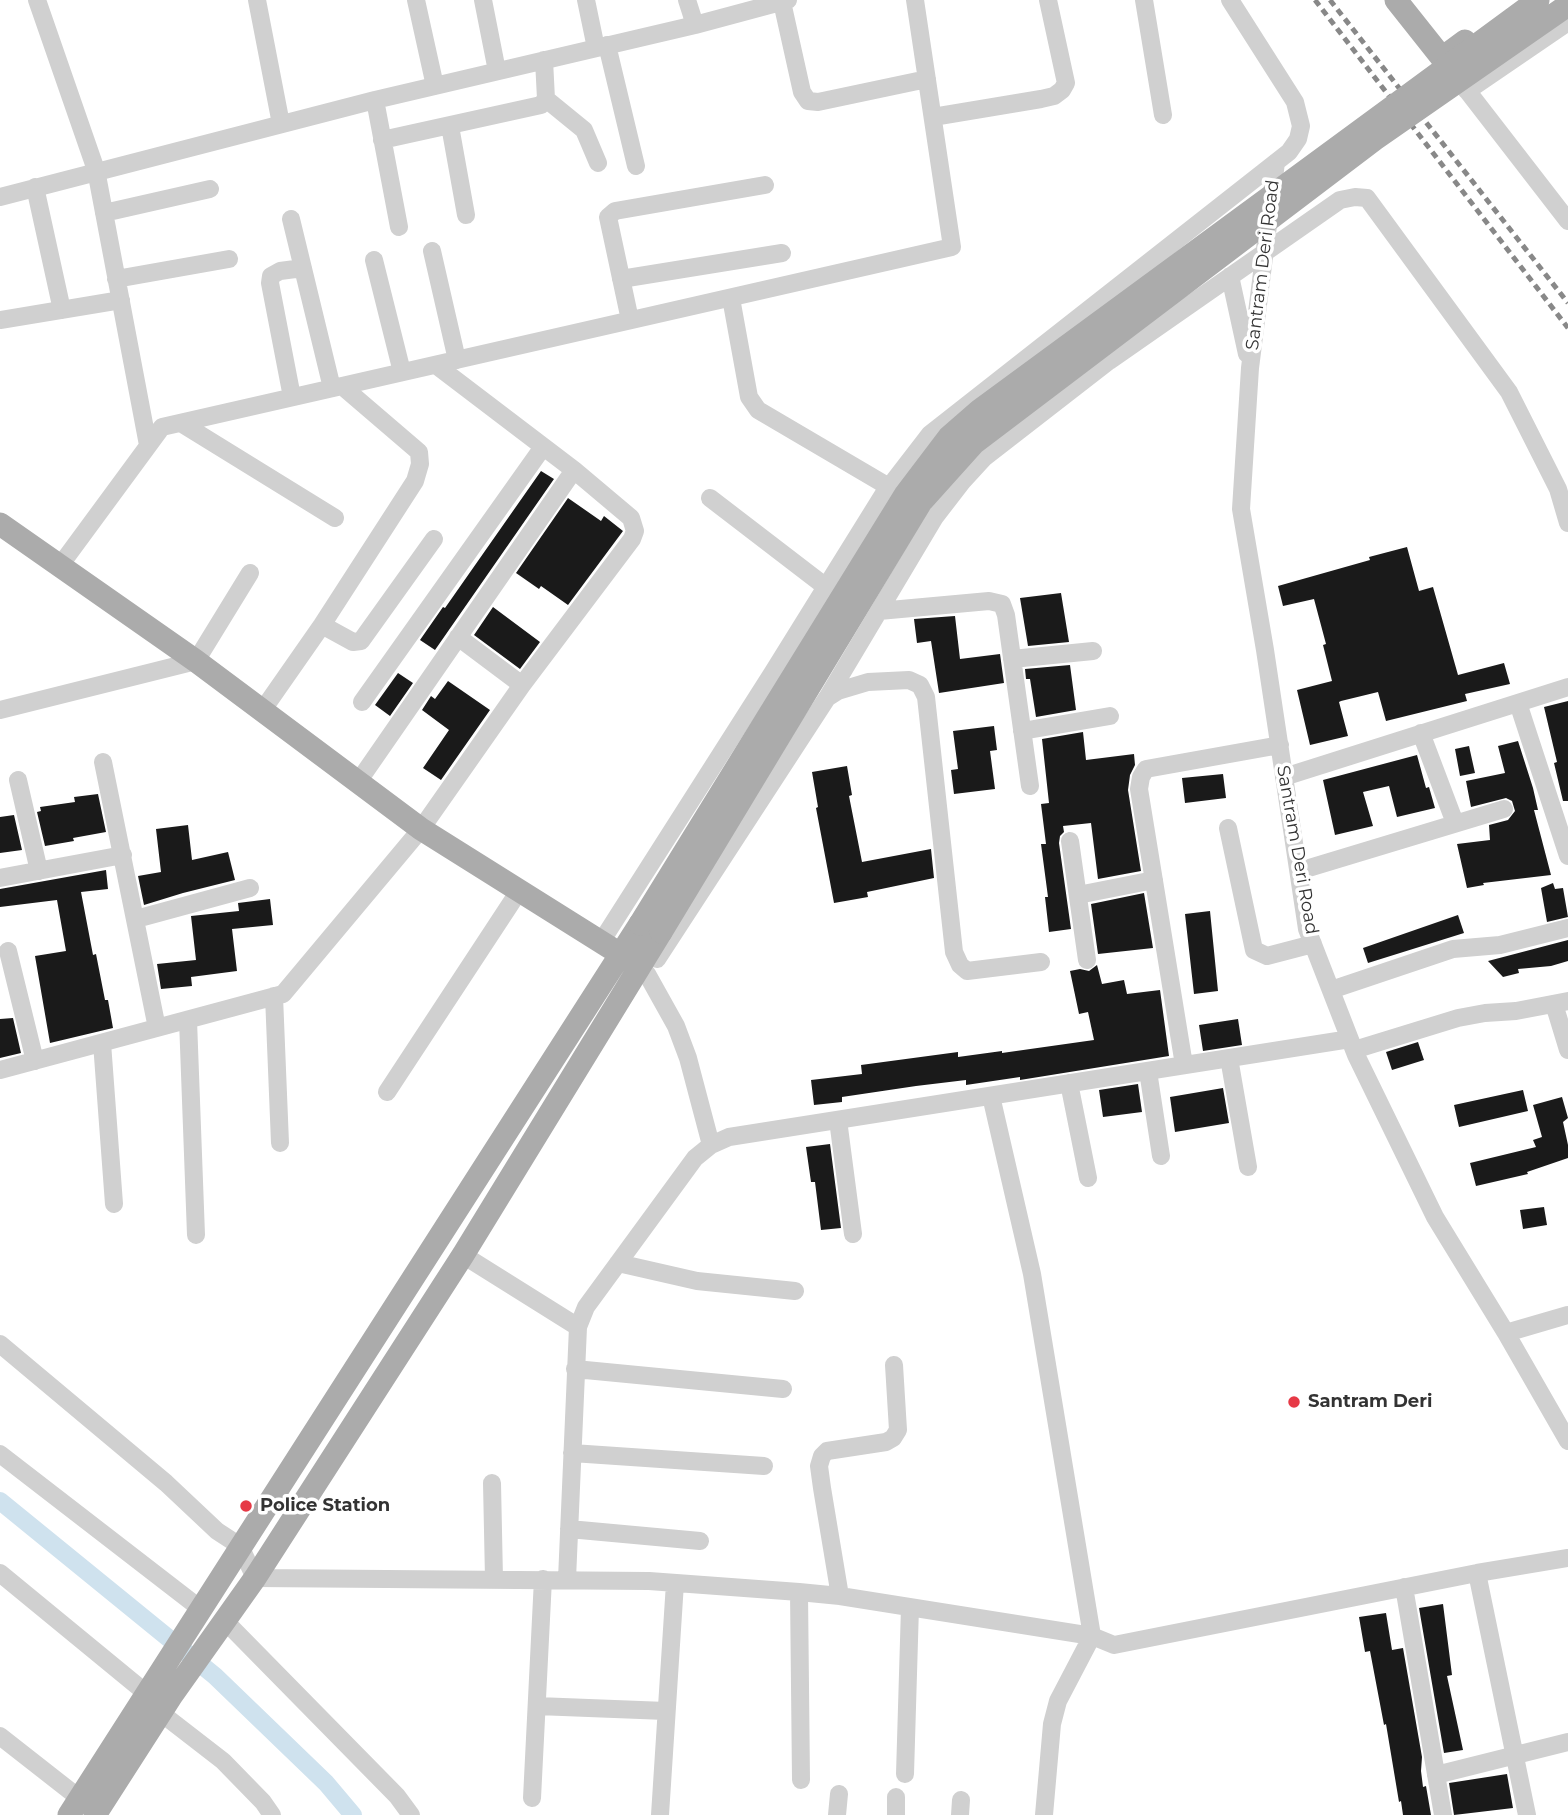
<!DOCTYPE html>
<style>
body{margin:0}
canvas{display:block;background:#fff}
</style>
<canvas width="1568" height="1815"></canvas>
<script>
const g = document.querySelector('canvas').getContext('2d');
g.lineJoin = 'round';
const toPath = rows => new Path2D(rows.map(r => 'M' + r).join(''));
function stroke(path, color, width, dash) { g.strokeStyle = color; g.lineWidth = width; g.lineCap = dash ? 'butt' : 'round'; g.setLineDash(dash || []); g.stroke(path); }
function paint(path, color) { g.fillStyle = color; g.fill(path, 'evenodd'); }
function write(font, color, halo, rows, align = 'center') {
  g.font = font + ' Montserrat,sans-serif'; g.lineWidth = 7; g.setLineDash([]); g.textBaseline = 'middle'; g.strokeStyle = halo; g.fillStyle = color; for (const [text, x, y, turn = 0] of rows) {
    g.save(); g.translate(x, y); g.rotate((+turn || 0) * Math.PI / 180); g.textAlign = isNaN(turn) ? turn : align; if (halo) g.strokeText(text, 0, 0); g.fillText(text, 0, 0); g.restore();
  }
}
stroke(toPath([
 [0,1501,215,1676,326,1783,353,1815]
]), '#cfe2ee', 18);
paint(toPath([
 [541,471,554,479,435,650,420,640,443,607,445,608],
 [568,498,601,521,604,516,623,531,568,605,541,586,539,589,516,573],
 [1407,547,1419,591,1433,587,1458,675,1504,663,1510,684,1465,694,1467,701,1386,721,1378,692,1341,701,1339,702,1348,736,1310,745,1297,690,1332,681,1323,645,1326,644,1314,599,1283,606,1278,586,1370,560,1369,557],
 [1061,593,1069,642,1028,646,1020,598],
 [493,607,540,642,520,669,474,635],
 [955,616,960,659,1000,654,1004,683,939,693,931,641,917,643,914,619],
 [1070,665,1076,710,1036,717,1030,679,1026,679,1025,669],
 [398,673,413,683,390,716,375,705],
 [448,681,490,710,441,780,423,768,449,730,422,710,431,696,435,699],
 [1568,701,1568,801,1563,801,1554,763,1557,762,1544,707],
 [994,726,997,750,990,751,995,789,954,794,951,770,958,769,953,731],
 [1083,732,1086,760,1134,754,1135,765,1130,775,1128,790,1141,871,1098,879,1091,823,1063,826,1064,832,1060,836,1059,843,1071,929,1049,932,1045,897,1048,897,1041,844,1046,844,1041,804,1049,803,1042,739],
 [1518,741,1533,788,1538,810,1534,810,1551,875,1483,883,1484,885,1467,888,1457,844,1490,840,1489,825,1508,820,1515,811,1512,801,1506,798,1471,807,1466,781,1505,773,1498,746],
 [1469,746,1475,773,1460,776,1455,749],
 [1417,755,1426,788,1429,787,1435,808,1397,817,1389,786,1363,792,1373,826,1335,835,1323,780],
 [847,766,852,795,849,796,862,862,931,849,934,878,867,892,868,897,834,903,816,808,818,807,812,772],
 [1223,774,1226,798,1185,803,1182,778],
 [98,794,106,832,73,838,74,841,45,846,37,812,41,811,40,807,75,802,74,797],
 [14,815,22,850,0,853,0,817],
 [188,825,192,860,228,852,235,880,183,893,144,905,138,876,161,872,156,829],
 [106,870,108,889,81,892,93,955,96,954,105,1000,108,1000,113,1028,50,1043,35,956,66,951,57,900,0,907,0,889],
 [1553,883,1555,889,1563,888,1568,917,1547,922,1541,888],
 [1144,893,1153,948,1098,954,1091,904],
 [270,899,273,925,232,929,237,971,191,977,192,986,161,989,157,964,196,960,191,916,239,911,238,903],
 [1210,911,1218,991,1194,994,1185,914],
 [1458,915,1464,933,1368,963,1363,948],
 [1568,940,1568,961,1551,966,1518,969,1519,973,1503,977,1488,961],
 [1097,965,1102,984,1124,980,1127,994,1160,990,1169,1056,1020,1080,1020,1077,966,1085,966,1080,916,1086,842,1097,842,1102,814,1105,811,1080,862,1074,861,1065,958,1052,958,1057,1002,1051,1002,1053,1094,1040,1088,1012,1079,1014,1070,971,1080,969,1089,971],
 [13,1018,21,1053,0,1058,0,1019],
 [1238,1019,1242,1045,1203,1051,1199,1025],
 [1418,1042,1424,1060,1392,1070,1386,1052],
 [1138,1084,1142,1112,1103,1117,1099,1090],
 [1223,1088,1229,1123,1175,1132,1170,1097],
 [1523,1090,1528,1111,1459,1127,1454,1105],
 [1562,1097,1568,1118,1563,1122,1568,1145,1568,1158,1527,1172,1528,1174,1476,1186,1470,1163,1536,1147,1533,1140,1542,1137,1533,1105],
 [830,1144,841,1228,821,1230,815,1182,811,1182,806,1147],
 [1544,1207,1547,1225,1523,1229,1520,1210],
 [1443,1604,1452,1675,1447,1676,1463,1750,1444,1753,1419,1608],
 [1386,1613,1392,1650,1403,1648,1422,1757,1421,1771,1423,1787,1426,1786,1431,1815,1403,1815,1401,1801,1399,1802,1386,1724,1384,1725,1370,1651,1365,1652,1359,1617],
 [1507,1774,1513,1808,1454,1815,1449,1783]
]), '#1a1a1a');
stroke(toPath([
 [37,0,96,170,148,445],
 [257,0,281,124],
 [416,0,435,86],
 [483,0,497,71],
 [586,0,596,48],
 [687,0,695,25],
 [1144,0,1163,115],
 [782,2,802,92,808,101,818,102,927,79],
 [607,45,636,166],
 [1452,71,1568,221],
 [1467,91,1568,22],
 [546,99,584,130,598,163],
 [375,100,399,227],
 [933,117,1041,99,1054,96,1062,90,1066,83,1048,0],
 [450,126,466,215],
 [382,140,541,105,546,99,544,60],
 [1276,162,1250,368,1241,509,1265,650,1307,929,1356,1055,1435,1217,1506,1333,1568,1441],
 [35,187,62,310],
 [0,197,375,100,695,25,788,0],
 [104,213,210,189],
 [291,219,332,388],
 [432,251,457,360],
 [374,260,402,372],
 [1230,276,1247,354],
 [116,279,229,259],
 [621,279,782,253],
 [731,298,749,397,758,410,889,487],
 [0,320,121,300],
 [630,320,608,217,615,211,765,185],
 [292,397,270,283,271,276,280,271,303,268],
 [181,423,335,518],
 [710,498,826,587],
 [59,567,162,427,952,247,915,0],
 [879,611,989,601,1002,604,1006,615,1030,786],
 [322,625,353,642,361,641,434,539],
 [458,637,522,685],
 [1012,659,1093,651],
 [827,698,838,691,868,682,909,680,920,685,926,697,954,952,960,965,967,971,1041,962],
 [362,702,543,447],
 [1518,703,1568,856],
 [0,710,196,661,250,573],
 [262,711,322,625,415,481,420,464,419,452,342,386],
 [1022,731,1110,716],
 [1421,733,1455,823],
 [103,762,157,1028],
 [1284,777,1568,687],
 [18,780,39,871],
 [358,782,574,470],
 [1228,828,1254,950,1267,956,1313,944],
 [1070,841,1087,960],
 [1299,871,1504,809],
 [0,878,123,855],
 [1078,895,1154,880],
 [136,919,250,888],
 [601,942,773,672,883,495,930,434,1289,152,1298,139,1301,126,1295,102,1230,0],
 [8,951,35,1061],
 [657,959,827,698,935,517,962,482,984,458,1109,361,1340,200,1355,197,1367,198,1509,392,1558,489,1568,523],
 [647,974,676,1026,688,1058,711,1145],
 [1331,990,1453,949,1500,945,1568,928],
 [274,996,280,1143],
 [1554,1004,1568,1050],
 [188,1020,196,1235],
 [102,1043,114,1204],
 [1354,1050,1458,1018,1485,1013,1516,1011,1568,1001],
 [1229,1058,1248,1167],
 [1184,1065,1139,789,1141,777,1146,769,1280,745],
 [0,1070,283,994,421,829,522,685,632,539,635,531,631,518,574,470,436,365],
 [1148,1071,1161,1156],
 [1069,1083,1088,1178],
 [387,1092,519,891],
 [991,1096,1032,1274,1092,1636,1058,1701,1052,1724,1044,1815],
 [838,1120,853,1234],
 [463,1255,578,1327],
 [618,1263,697,1281,795,1291],
 [1506,1333,1568,1315],
 [0,1344,166,1483,217,1531,240,1546,255,1578,649,1581,799,1592,840,1596,1092,1636,1114,1645,1477,1573,1568,1558],
 [575,1369,783,1389],
 [572,1453,764,1466],
 [0,1454,202,1610],
 [492,1483,494,1579],
 [569,1529,700,1541],
 [0,1573,146,1693],
 [1477,1573,1527,1815],
 [567,1579,578,1327,586,1307,695,1158,711,1145,729,1137,1350,1039],
 [1404,1587,1443,1815],
 [799,1592,801,1780],
 [840,1596,822,1488,819,1466,822,1456,827,1451,886,1442,893,1438,898,1430,894,1365],
 [224,1620,397,1796,411,1815],
 [537,1706,666,1711],
 [161,1713,223,1761,263,1802,272,1815],
 [0,1736,88,1805],
 [905,1774,910,1607],
 [1436,1775,1568,1742],
 [532,1798,543,1579],
 [660,1815,675,1583],
 [837,1815,839,1794],
 [896,1815,896,1797],
 [960,1815,961,1800]
]), '#d0d0d0', 18);
stroke(toPath([
 [1396,0,1442,58,1465,41],
 [0,524,196,661,421,829,633,962],
 [69,1815,640,924],
 [95,1815,172,1695,255,1578,463,1255,661,932]
]), '#ababab', 23);
stroke(toPath([
 [1315,0,1568,328],
 [1330,0,1568,303]
]), '#888', 5, [7, 5]);
stroke(toPath([
 [640,924,905,495,949,437,980,410,1538,0],
 [661,932,921,502,974,443,1375,139,1568,5]
]), '#ababab', 23);
for (const [x, y, r, color] of [
 [1294,1402,7,"#e63946"],
 [246,1506,7,"#e63946"]
]) { const dot = new Path2D(); dot.arc(x, y, r, 0, 2 * Math.PI); g.fillStyle = color; g.fill(dot); stroke(dot, '#fff', 2.5); }
write('18px', '#333', '#fff', [
 ["Santram Deri Road",1263,265,-83],
 ["Santram Deri Road",1297,850,80]
]);
write('bold 18px', '#333', '#fff', [
 ["Santram Deri",1308,1402],
 ["Police Station",260,1506]
], 'left');
</script>
